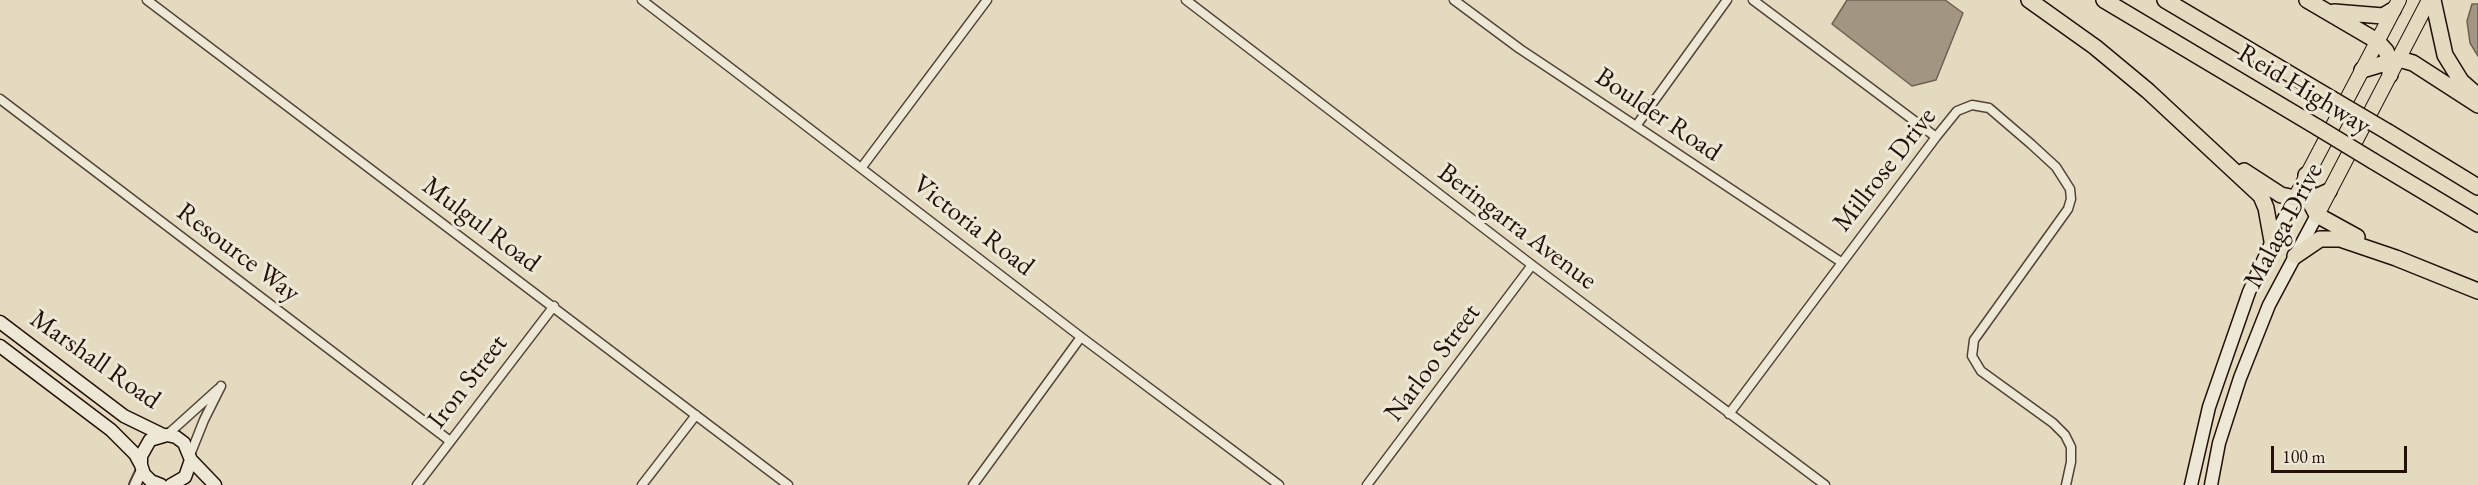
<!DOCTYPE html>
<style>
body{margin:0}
#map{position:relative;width:2478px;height:485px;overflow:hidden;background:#e4dac0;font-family:"EB Garamond",serif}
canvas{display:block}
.scale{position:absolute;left:2271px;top:446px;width:136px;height:27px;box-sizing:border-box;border:3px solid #231109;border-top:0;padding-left:8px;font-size:18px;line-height:21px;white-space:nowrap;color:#231109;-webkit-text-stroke:4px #ede7d6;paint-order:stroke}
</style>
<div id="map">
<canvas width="2478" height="485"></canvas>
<div class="scale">100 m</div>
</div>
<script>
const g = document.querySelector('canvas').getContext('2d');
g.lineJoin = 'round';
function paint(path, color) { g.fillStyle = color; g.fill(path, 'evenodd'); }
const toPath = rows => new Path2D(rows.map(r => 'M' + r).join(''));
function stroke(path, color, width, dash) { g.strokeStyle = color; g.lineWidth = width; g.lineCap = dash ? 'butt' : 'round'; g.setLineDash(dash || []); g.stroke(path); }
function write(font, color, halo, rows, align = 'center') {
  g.font = font + ' "EB Garamond",serif'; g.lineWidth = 6; g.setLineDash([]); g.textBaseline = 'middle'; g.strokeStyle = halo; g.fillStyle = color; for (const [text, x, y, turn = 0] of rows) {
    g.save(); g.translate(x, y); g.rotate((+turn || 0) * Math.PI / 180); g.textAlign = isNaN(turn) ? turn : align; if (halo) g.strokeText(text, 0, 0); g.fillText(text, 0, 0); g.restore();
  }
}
const water = toPath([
 [1847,0,1945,0,1963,13,1936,80,1912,86,1832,24,1847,0],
 [2472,4,2478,4,2478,56,2470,43,2467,21,2472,4]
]);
paint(water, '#a29682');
stroke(water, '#6f6152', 1.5);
const minor = toPath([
 [147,0,788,485],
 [642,0,1081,337,1279,485],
 [1186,0,1532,265,1825,485],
 [1454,0,1520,49,1841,262],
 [1753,0,1936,137],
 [0,99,450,441],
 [1636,126,1727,0],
 [862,167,987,0],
 [1729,414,1936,137,1957,111,1972,105,1989,108,2031,144,2056,167,2070,189,2071,199,2068,209,1974,340,1972,356,1981,371,2053,423,2065,435,2071,447,2071,462,2066,485],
 [167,435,218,389],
 [190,455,204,420,221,386],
 [417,485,554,306],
 [642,485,696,415],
 [973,485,1081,337],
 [1367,485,1532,265]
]);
const tertiary = toPath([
 [135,485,142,470]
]);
const secondary = toPath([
 [0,322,124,416,163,435],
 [0,346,111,430,135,454,141,465],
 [191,460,215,485],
 [161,485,151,481,144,474,141,465,141,456,150,440,167,435,176,437,184,443,191,460,185,477,171,485],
 [2191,485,2209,407,2249,292,2272,241,2295,198],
 [2211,485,2219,443,2240,378,2269,305,2317,215]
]);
const primary = toPath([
 [2295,198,2399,0],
 [2317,215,2429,0]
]);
const motorway = toPath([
 [2029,0,2095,47,2148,91,2261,196,2266,208,2272,241],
 [2104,0,2317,127],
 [2165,0,2332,99],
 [2307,0,2377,41,2386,51,2390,61,2390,75],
 [2433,0,2445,55,2461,81,2478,96],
 [2334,12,2383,16,2393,10],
 [2362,70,2399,59,2413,63,2478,105],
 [2388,132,2478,187],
 [2373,161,2478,224],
 [2244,171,2281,195,2295,198,2309,200,2329,191],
 [2306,175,2309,200,2317,215,2357,237],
 [2295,256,2320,239,2340,239,2396,258,2478,291]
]);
stroke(minor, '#534337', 11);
stroke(tertiary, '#534337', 14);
stroke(secondary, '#231109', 15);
stroke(primary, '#231109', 16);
stroke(motorway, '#231109', 18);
stroke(minor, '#ede7d6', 8);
stroke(tertiary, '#ede7d6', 10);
stroke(secondary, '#ede7d6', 12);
stroke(primary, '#e4dac0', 14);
stroke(motorway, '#e4dac0', 15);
const motorwayBridge = toPath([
 [2332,99,2388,132],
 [2317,127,2373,161]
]);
stroke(motorwayBridge, '#231109', 18, []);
stroke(motorwayBridge, '#e4dac0', 15);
write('27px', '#231109', '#ede7d6', [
 ["Reid Highway",2304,90,31],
 ["Boulder Road",1658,115,34],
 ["Millrose Drive",1885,170,-52],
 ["Mulgul Road",481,225,37],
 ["Victoria Road",973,226,38],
 ["Malaga Drive",2284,226,-62],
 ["Beringarra Avenue",1517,227,37],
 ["Resource Way",238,253,37],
 ["Marshall Road",95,360,35],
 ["Narloo Street",1433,363,-53],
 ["Iron Street",468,382,-52]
]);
</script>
